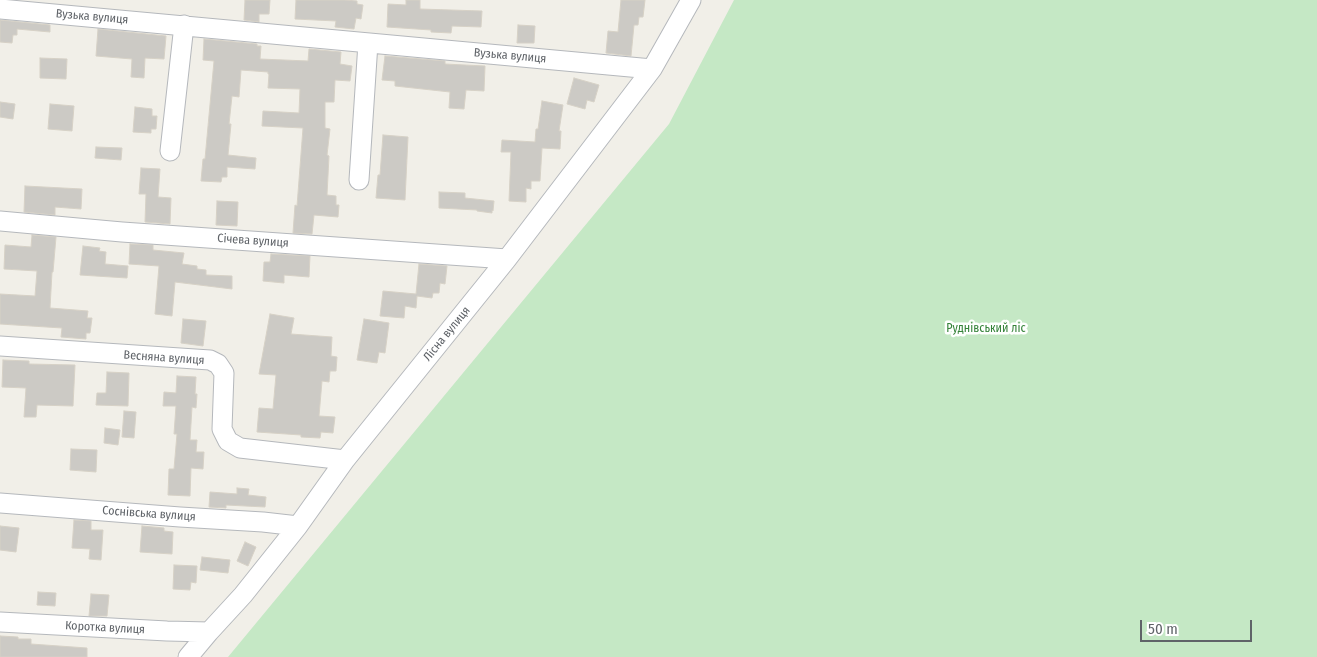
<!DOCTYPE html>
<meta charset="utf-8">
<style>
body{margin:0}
#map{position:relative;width:1317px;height:657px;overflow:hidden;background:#f1efe8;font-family:"Fira Sans Condensed",sans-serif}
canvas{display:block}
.scale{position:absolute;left:1140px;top:620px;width:112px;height:22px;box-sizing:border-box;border:2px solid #5f6368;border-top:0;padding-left:6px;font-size:15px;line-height:18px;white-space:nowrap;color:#5f6368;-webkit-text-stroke:4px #fff;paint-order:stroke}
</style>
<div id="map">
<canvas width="1317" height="657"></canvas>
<div class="scale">50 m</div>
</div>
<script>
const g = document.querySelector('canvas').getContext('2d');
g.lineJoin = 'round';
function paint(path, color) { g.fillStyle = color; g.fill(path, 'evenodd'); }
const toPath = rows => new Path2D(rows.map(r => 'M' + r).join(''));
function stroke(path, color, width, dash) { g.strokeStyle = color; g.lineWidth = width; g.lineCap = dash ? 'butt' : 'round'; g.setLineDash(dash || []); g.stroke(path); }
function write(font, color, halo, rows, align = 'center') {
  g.font = font + ' "Fira Sans Condensed",sans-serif'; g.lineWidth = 5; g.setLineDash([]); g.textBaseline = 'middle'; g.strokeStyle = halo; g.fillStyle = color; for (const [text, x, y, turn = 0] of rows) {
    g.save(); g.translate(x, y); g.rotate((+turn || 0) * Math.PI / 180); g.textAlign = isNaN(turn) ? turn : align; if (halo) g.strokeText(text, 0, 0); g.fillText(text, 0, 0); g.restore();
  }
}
paint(toPath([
 [734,0,1317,0,1317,657,228,657,669,124]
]), '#c5e8c5');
const building = toPath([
 [245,0,270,0,269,14,259,14,259,22,244,20,245,0],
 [296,0,345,0,357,1,357,4,363,5,361,19,356,18,354,29,335,27,336,21,295,19,296,0],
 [406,0,420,0,420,9,482,11,481,27,452,26,451,33,431,32,431,30,387,27,388,4,406,5,406,0],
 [621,0,645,0,643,17,639,17,638,25,634,25,631,56,606,53,608,31,618,32,621,0],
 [0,20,50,25,50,32,17,29,17,35,13,35,12,43,0,42,0,20],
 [518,25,535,26,534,43,517,43,518,25],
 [98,29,166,36,164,59,145,58,144,78,131,77,132,59,96,56,98,29],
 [204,39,257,44,257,46,261,46,260,59,308,61,309,49,341,52,340,64,352,66,350,81,335,80,334,102,325,102,325,128,330,129,327,155,329,156,327,195,336,196,336,205,339,205,338,217,314,215,312,234,293,233,295,205,297,206,303,128,262,126,263,111,299,113,300,89,268,88,269,74,268,74,268,72,241,70,239,97,232,96,229,124,231,124,228,155,256,158,255,169,227,167,227,177,222,177,221,182,201,181,203,159,205,159,214,61,203,60,204,39],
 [385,56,445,61,445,64,485,66,484,91,466,90,464,109,449,108,450,92,395,86,395,81,382,80,385,56],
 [40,58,67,59,66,79,40,78,40,58],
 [574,78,599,85,594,102,587,100,585,109,567,104,574,78],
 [542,101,563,105,559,131,561,131,560,149,542,148,540,181,531,181,531,189,526,188,526,202,509,201,511,152,501,152,502,140,535,142,536,129,538,129,542,101],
 [0,102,15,104,13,119,0,117,0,102],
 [50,104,74,106,72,131,48,129,50,104],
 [135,107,152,109,152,116,157,116,156,129,151,129,151,133,133,132,135,107],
 [383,135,408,137,405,200,376,198,378,175,380,175,383,135],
 [96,147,122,148,121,160,95,158,96,147],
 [141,168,160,169,158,197,171,198,170,224,145,222,146,194,139,194,141,168],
 [25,186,82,189,81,209,55,207,55,215,24,212,25,186],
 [439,192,465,193,465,198,494,201,493,211,492,210,492,213,477,211,477,210,439,208,439,192],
 [217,201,238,202,237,226,216,225,217,201],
 [32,235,56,237,53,272,52,272,50,308,88,311,87,318,92,318,90,333,86,333,86,339,61,337,62,328,0,324,0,294,35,296,37,271,4,269,5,245,31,247,32,235],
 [130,244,153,245,153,250,184,253,182,264,197,266,197,269,206,270,206,275,232,276,232,289,175,282,172,316,155,314,159,266,129,264,130,244],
 [83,246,100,248,99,251,106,252,105,264,128,266,127,278,80,275,83,246],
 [271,254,310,256,309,277,284,275,284,283,263,281,264,262,270,262,271,254],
 [419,264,447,266,445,284,440,283,439,293,433,293,432,298,417,296,416,308,405,306,404,318,380,316,383,291,416,294,419,264],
 [270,314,294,318,291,334,332,337,331,356,337,357,336,371,330,371,329,382,322,381,319,416,335,417,333,433,321,432,320,438,301,437,301,435,257,432,259,408,273,409,276,375,259,374,270,314],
 [183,319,206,321,203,346,181,343,183,319],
 [364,319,389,323,385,353,379,352,377,363,357,360,364,319],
 [3,360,29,361,29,364,75,365,73,406,37,405,36,417,24,417,26,388,2,387,3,360],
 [107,372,129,373,128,406,96,405,97,393,106,393,107,372],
 [177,376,196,377,195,394,197,394,196,408,192,407,190,440,197,440,196,452,204,452,203,469,191,468,190,496,168,495,169,469,174,469,177,434,174,434,176,406,163,406,164,392,176,393,177,376],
 [124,411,136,412,134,438,122,437,124,411],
 [105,428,120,430,118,445,104,443,105,428],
 [71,449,97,450,96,472,70,470,71,449],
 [237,488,249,489,248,495,266,497,265,507,226,505,226,508,209,507,210,492,237,494,237,488],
 [74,520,91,521,91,530,103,530,101,560,89,559,90,549,72,548,74,520],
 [0,526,19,528,16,552,0,550,0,526],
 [142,526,164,528,164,531,173,532,172,554,140,552,142,526],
 [245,542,256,547,248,566,237,561,245,542],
 [202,557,230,560,228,573,200,570,202,557],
 [174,565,197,566,196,583,191,582,190,590,173,589,174,565],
 [38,592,56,593,55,606,37,605,38,592],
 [91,594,109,595,107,616,89,616,91,594],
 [0,636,18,637,18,639,31,639,31,644,87,648,87,657,0,657,0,636]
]);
paint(building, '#cccac5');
stroke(building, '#d6d1c6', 1);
const minor = toPath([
 [0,9,652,69],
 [170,151,184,25],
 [359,180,368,43],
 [0,221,122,232,507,259],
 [0,346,210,360,218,364,224,373,222,429,228,441,240,448,345,460],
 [0,503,180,517,263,522,298,526],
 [0,622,167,631,209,632],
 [188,657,209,632,243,595,298,526,345,460,507,259,652,69,691,0]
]);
stroke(minor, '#b5b8bc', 21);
stroke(minor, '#fff', 19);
write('12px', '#5f6368', '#fff', [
 ["Вузька вулиця",92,17,5],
 ["Вузька вулиця",510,56,5],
 ["Січева вулиця",253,241,4],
 ["Лісна вулиця",447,334,-51],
 ["Весняна вулиця",164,358,4],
 ["Соснівська вулиця",149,514,4],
 ["Коротка вулиця",105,628,3]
]);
write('12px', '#348238', '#fff', [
 ["Руднівський ліс",986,329]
]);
</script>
